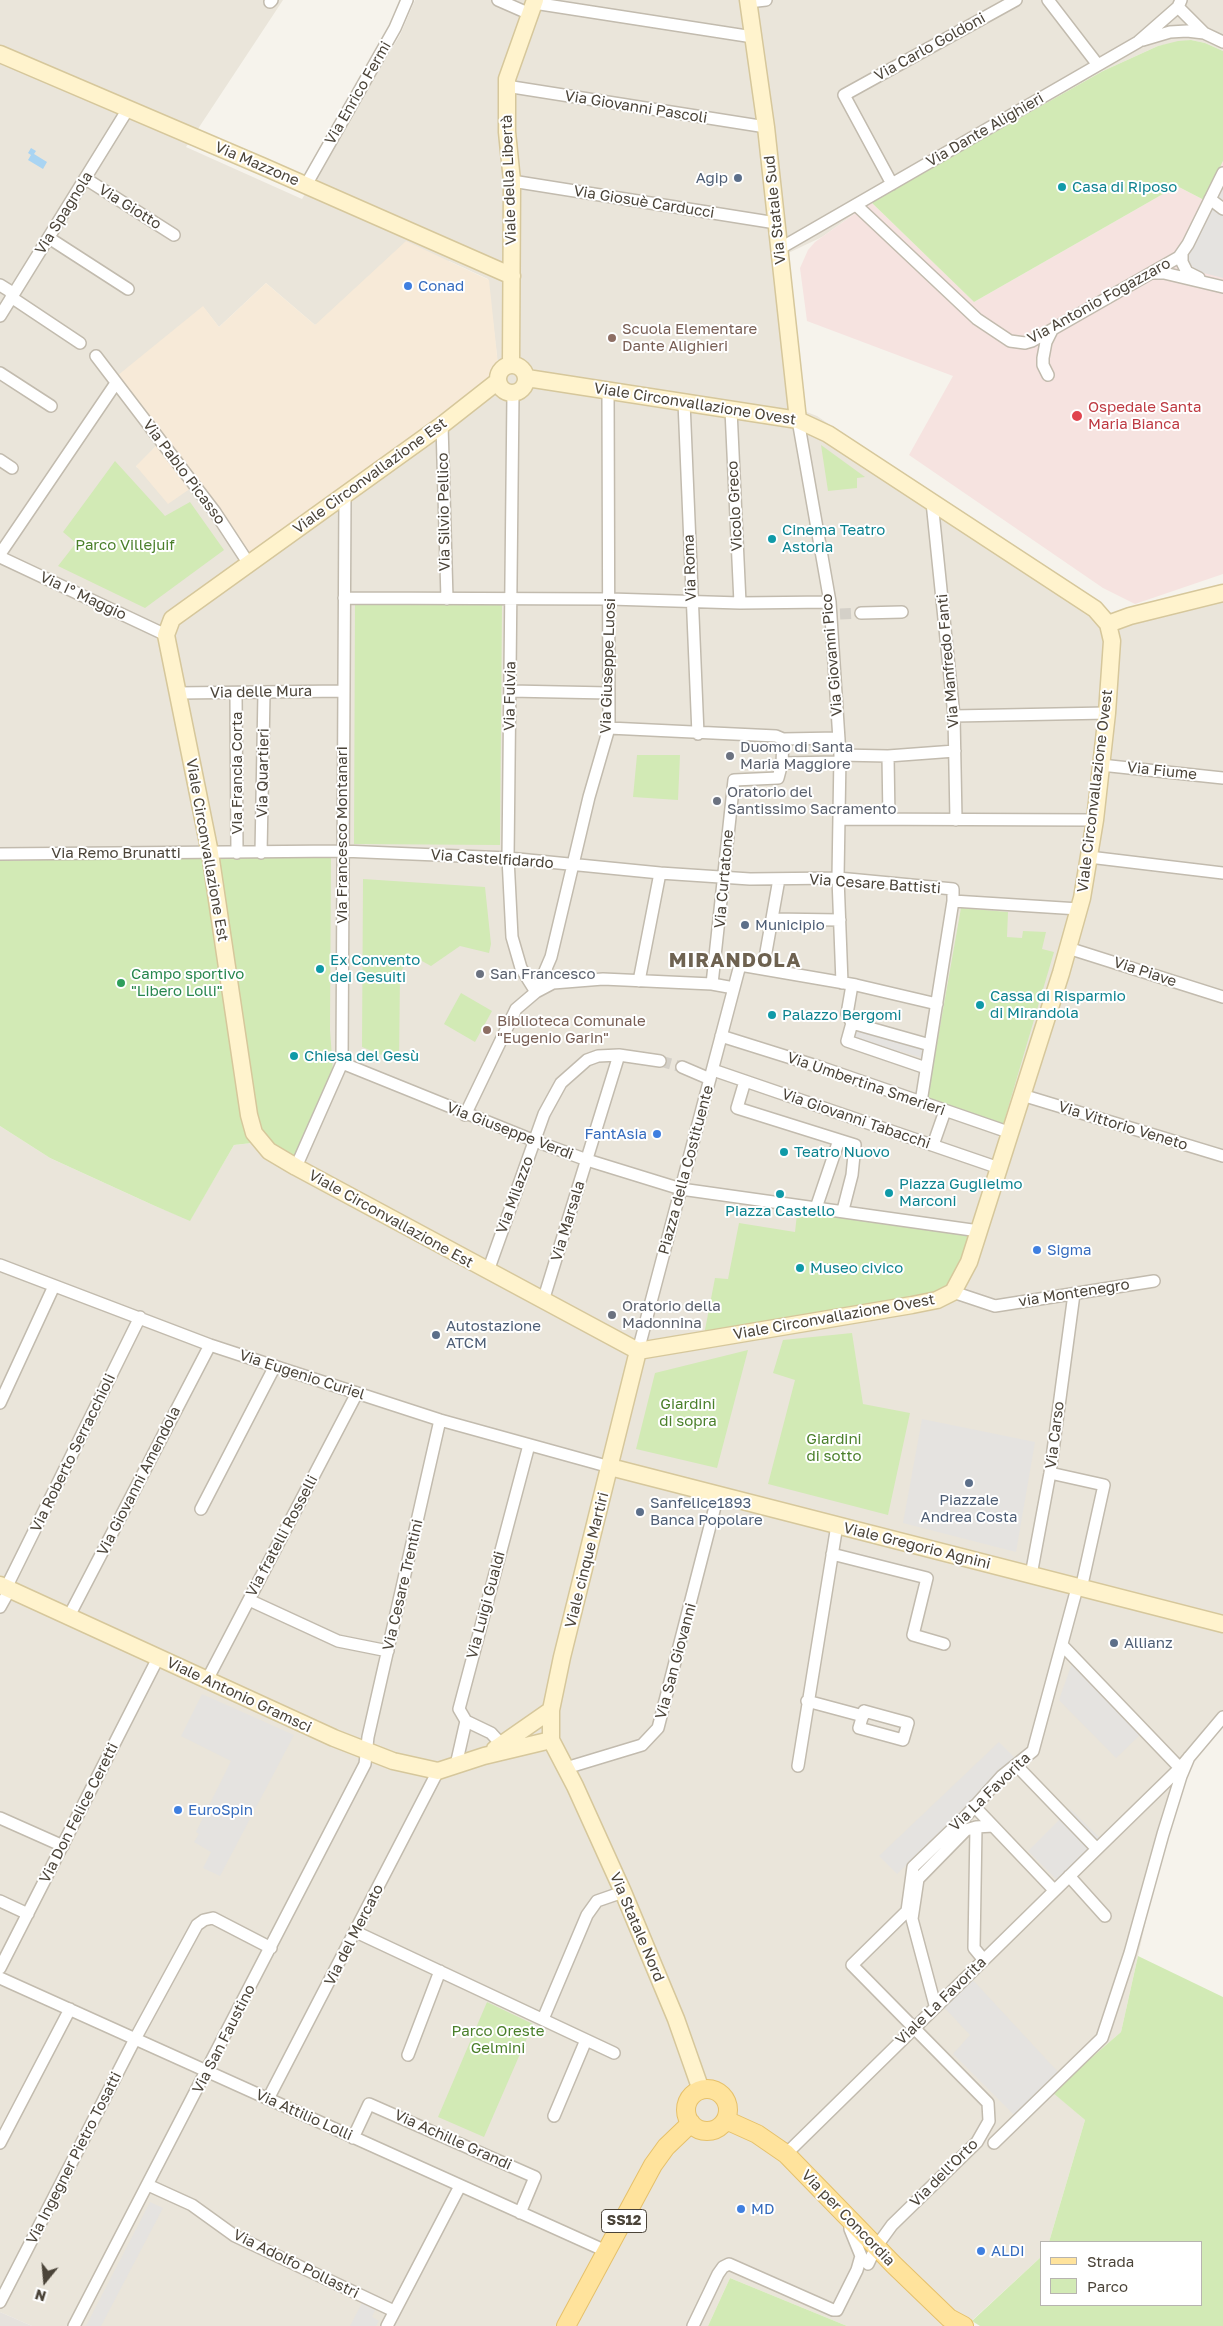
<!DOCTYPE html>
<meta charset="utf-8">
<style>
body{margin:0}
#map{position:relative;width:1223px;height:2326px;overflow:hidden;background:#f6f3ec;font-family:"Golos Text",sans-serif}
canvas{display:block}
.legend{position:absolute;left:1040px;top:2241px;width:162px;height:65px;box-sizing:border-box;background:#fff;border:1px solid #b7b4b0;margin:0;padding:6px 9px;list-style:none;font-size:15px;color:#4b4439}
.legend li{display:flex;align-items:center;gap:10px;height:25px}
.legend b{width:25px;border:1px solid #b7b4b0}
.north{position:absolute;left:20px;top:2256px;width:50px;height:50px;-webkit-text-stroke:4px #fff;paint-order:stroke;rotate:197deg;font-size:14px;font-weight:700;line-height:20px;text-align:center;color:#4b4439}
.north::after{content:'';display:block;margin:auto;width:18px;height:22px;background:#4b4439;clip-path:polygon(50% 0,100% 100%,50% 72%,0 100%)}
</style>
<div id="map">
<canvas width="1223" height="2326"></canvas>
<ul class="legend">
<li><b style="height:6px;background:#ffe39c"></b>Strada</li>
<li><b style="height:14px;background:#d2eab5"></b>Parco</li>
</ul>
<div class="north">N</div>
</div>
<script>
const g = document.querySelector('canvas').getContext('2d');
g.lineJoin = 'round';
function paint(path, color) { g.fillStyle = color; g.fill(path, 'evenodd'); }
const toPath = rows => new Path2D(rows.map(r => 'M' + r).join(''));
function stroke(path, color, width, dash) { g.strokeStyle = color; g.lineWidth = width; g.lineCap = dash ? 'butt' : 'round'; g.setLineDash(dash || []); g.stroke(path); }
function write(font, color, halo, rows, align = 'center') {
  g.font = font + ' "Golos Text",sans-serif'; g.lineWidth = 4; g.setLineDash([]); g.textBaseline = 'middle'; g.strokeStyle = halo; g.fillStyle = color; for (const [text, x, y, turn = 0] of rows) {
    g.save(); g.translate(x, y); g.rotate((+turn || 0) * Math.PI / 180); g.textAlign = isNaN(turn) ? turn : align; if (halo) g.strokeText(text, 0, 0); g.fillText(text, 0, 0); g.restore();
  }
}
paint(toPath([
 [0,0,283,0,186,147,302,199,400,35,415,0,1223,0,1223,51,1205,43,1191,40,1158,46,1103,71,865,206,822,237,782,256,788,405,817,416,1032,562,1106,621,1223,600,1223,1717,1181,1763,1121,2032,1053,2092,1085,2120,1049,2242,1042,2242,1042,2256,966,2326,847,2326,730,2278,708,2326,32,2326,0,2312,0,1126,50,1158,155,1206,190,1220,234,1145,252,1143,207,857,0,861],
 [449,261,488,279,500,383,194,486,136,467,160,442,203,307,219,327,266,283,315,325]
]), '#eae5da');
paint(toPath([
 [406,241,489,280,500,383,251,561,194,486,168,504,136,466,160,442,112,380,203,306,219,327,266,283,315,325]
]), '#f7ead8');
paint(toPath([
 [0,2312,32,2326,0,2326]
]), '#e6e2dd');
paint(toPath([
 [1223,161,1223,574,1135,604,1103,588,909,455,953,376,807,321,800,268,808,250,815,242,871,202,974,302,1177,186,1204,200]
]), '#f6e3e0');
paint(toPath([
 [1191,40,1205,43,1223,51,1223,161,1204,200,1177,186,974,302,871,202,1103,71,1158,46,1178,41],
 [821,445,865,477,857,478,857,488,828,491],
 [115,461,165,516,190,502,224,550,145,608,58,566,76,543,63,532],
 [355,604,502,604,500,845,354,844],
 [637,755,680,755,678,800,633,797],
 [210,853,331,857,330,1030,333,1071,296,1167,254,1133],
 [207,856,252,1143,234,1145,190,1221,155,1206,50,1158,0,1126,0,861],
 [363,879,485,887,491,944,489,953,460,946,431,966,411,955,400,973,399,1062,362,1047],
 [961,908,1008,912,1007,937,1022,938,1023,931,1046,932,1042,949,1054,952,1003,1125,927,1100],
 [461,993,492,1011,475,1042,444,1024],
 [798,1205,971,1232,957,1272,946,1286,934,1295,703,1340,715,1278,728,1279,739,1223,795,1232],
 [852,1333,863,1404,910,1413,888,1515,768,1484,795,1380,773,1373,783,1340],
 [748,1350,717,1468,636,1449,655,1373],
 [1138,1956,1223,1997,1223,2326,980,2326,972,2321,1042,2256,1042,2305,1202,2305,1202,2242,1049,2242,1085,2120,1052,2092,1121,2032],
 [487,2002,533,2024,484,2137,438,2117],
 [730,2278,847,2326,708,2326]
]), '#d2eab5');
paint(toPath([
 [1223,185,1223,278,1196,271,1186,259],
 [857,1028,926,1048,923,1058,854,1038],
 [922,1419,1035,1442,1016,1552,903,1523],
 [1072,1663,1142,1733,1116,1758,1059,1700],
 [202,1694,294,1735,220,1876,203,1868,211,1852,194,1842,199,1834,196,1832,231,1761,181,1736],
 [999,1742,1015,1758,897,1874,879,1856],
 [1070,1809,1100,1838,1063,1886,1028,1851],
 [971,1978,1058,2072,1014,2115,953,2054,970,2035,943,2006],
 [150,2202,163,2208,101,2326,86,2326],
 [362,2303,375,2310,372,2317,379,2321,376,2326,350,2326]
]), '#e5e3e0');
paint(toPath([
 [31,148,36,151,34,154,47,162,43,169,28,160,31,155,28,153]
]), '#a9d4f2');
stroke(toPath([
 [840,614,861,613],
 [660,1061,682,1067]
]), '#d4d0c8', 11, [11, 5.5]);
const street = toPath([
 [498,0,530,14],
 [1048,0,1098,65],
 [270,2,272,0],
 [748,2,766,0],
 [534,3,753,37],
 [1178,7,1204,33],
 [1143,40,1170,32,1187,31,1204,33,1223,42],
 [506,86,766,127],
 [86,179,174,235],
 [512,181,776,223],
 [892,184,844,95,1016,0],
 [306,185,395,28,407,0],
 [1210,199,1223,209],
 [856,205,977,319,1010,341,1025,343,1032,341,1179,257,1188,244,1223,173],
 [49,238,128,289],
 [779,249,1138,42,1178,7,1181,0],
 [1182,254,1182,262,1187,272,1199,278],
 [1152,273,1164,273,1223,287],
 [0,285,13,293],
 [11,297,80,343],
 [0,316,128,109],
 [96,356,215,512,249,564],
 [0,373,51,406],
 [1048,375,1043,365,1043,358,1046,342,1052,330],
 [513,394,508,858,512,937,521,968,536,992],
 [684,402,698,734],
 [731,410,740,603],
 [798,420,830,602,840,755,838,878,842,983],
 [442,425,447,599],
 [0,460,12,468],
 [932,502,954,716,956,820],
 [0,554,116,383],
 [0,557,166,635],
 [344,598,610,599,740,603,830,602],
 [861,613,902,612],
 [510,691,609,693],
 [178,693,343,691],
 [236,693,237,853],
 [954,716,1107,713],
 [609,728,776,736,783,739],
 [839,738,783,739,782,763,839,762],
 [840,755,888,756,955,751],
 [888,756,889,819],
 [1101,765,1223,778],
 [840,819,1095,820],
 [261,853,264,693],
 [0,854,342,851,508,858,660,873,750,879,838,878,953,889,953,901,921,1102],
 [1089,857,1223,873],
 [953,901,1079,909],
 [772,919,840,920],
 [1068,948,1223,997],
 [763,969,779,879],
 [639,981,660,873],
 [712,984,734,780,778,778,782,763],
 [536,992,551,957,589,797,609,728,608,389],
 [852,1023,847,1014,852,985],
 [721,1036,823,1068,1011,1133],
 [342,1063,535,1141,587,1160,681,1189,979,1231],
 [682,1067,710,1079],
 [926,1068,847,1041,852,1023,930,1045],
 [713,1070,999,1168],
 [745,1081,737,1108,855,1145,852,1175,843,1210],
 [1022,1095,1223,1156],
 [465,1115,516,1009,536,992,553,983,603,979,712,984,734,988],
 [933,1145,945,1111],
 [296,1167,342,1063,345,494],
 [816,1208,839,1140],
 [0,1265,210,1345,280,1368,440,1420,610,1467],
 [488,1271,544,1114,561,1083,587,1060,598,1056,619,1055,660,1061],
 [953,1292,995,1306,1154,1281],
 [543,1301,619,1055],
 [638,1351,740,965,856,985,937,1004],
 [0,1403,54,1286],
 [1050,1473,1104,1485,1081,1589],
 [201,1509,275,1366],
 [832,1554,927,1578,913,1635,944,1644],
 [1031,1575,1050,1473,1074,1294],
 [6,1588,140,1317],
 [249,1600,338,1641,388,1651],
 [0,1607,10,1589],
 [68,1618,210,1345],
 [1063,1646,1180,1768],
 [207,1680,357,1393],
 [807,1701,863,1716],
 [864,1711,908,1723,903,1740,859,1728,864,1711],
 [466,1721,491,1733,502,1745],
 [456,1765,466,1721,459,1709,529,1445],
 [798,1766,837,1525],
 [566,1768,642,1745,658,1728,718,1495],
 [974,1806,1054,1890],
 [0,1818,63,1846],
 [1097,1849,1180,1768,1223,1717],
 [1069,1876,1105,1916],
 [0,1901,28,1914],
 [356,1932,614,2053],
 [983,1959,974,1948,976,1827,993,1826],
 [0,1968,158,1658],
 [0,1978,608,2252],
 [935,2005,912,1919,918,1879,966,1830,976,1827],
 [543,2019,587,1915,597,1901,623,1892],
 [408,2055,440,1971],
 [268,2099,438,1771],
 [554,2116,586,2040],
 [353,2138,369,2104,535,2177,520,2213],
 [0,2143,70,2009],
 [994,2143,1102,2038,1130,1953,1163,1834,1181,1776,1189,1757],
 [786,2154,1097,1849,1016,1765],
 [148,2185,192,2205,235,2236,394,2311],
 [868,2264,876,2247,892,2225,977,2142,989,2121,988,2103,852,1965,907,1911,913,1867,967,1815,1002,1776,1033,1751,1077,1588],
 [0,2302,135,2039,197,1925,204,1920,213,1918,271,1948],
 [74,2326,365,1764,368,1737,440,1420],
 [387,2326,460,2186],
 [693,2326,718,2274,723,2267,729,2264,833,2310,837,2310,857,2270,861,2256,850,2229,850,2222]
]);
const secondary = toPath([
 [748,0,766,127,798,420],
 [0,54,262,166,512,276],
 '498 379a14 14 0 1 1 28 0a14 14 0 1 1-28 0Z',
 [511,365,512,181,507,132,507,79,535,0],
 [527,378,798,420,828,434,1095,609,1108,624,1112,641,1107,713,1095,820,1082,898,1061,973,969,1262,953,1292,937,1300,912,1305,638,1351],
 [498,381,442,425,172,619,166,635,210,853,249,1115,254,1133,269,1151,296,1167,638,1351],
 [1108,624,1130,616,1223,593],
 [638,1351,562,1657,551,1710,551,1740,575,1786,623,1892,676,2019,701,2090],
 [610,1467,1223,1624],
 [0,1585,334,1738,393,1761,438,1771,484,1756,551,1740],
 [495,1749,551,1710]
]);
const primary = toPath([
 '686 2110a21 21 0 1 1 42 0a21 21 0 1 1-42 0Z',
 [726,2120,757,2134,786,2154,894,2265,949,2318,964,2326],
 [566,2326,653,2165,666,2147,691,2123]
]);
stroke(street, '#c2bbae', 14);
stroke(secondary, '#d6c79b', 19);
stroke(primary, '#e6c16a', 20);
stroke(street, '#fff', 11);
stroke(secondary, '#fff3cd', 16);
stroke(primary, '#ffe39c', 18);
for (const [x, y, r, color] of [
 [738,178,5,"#5c6f8a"],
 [1062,187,5,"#0f9aa8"],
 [408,286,5,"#3f7fe0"],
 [612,338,5,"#8d6e63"],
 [1077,416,6,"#e0444e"],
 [772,539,5,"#0f9aa8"],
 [730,756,5,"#6b7280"],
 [717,801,5,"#6b7280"],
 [745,925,5,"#5c6f8a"],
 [320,969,5,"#0f9aa8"],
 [480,974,5,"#6b7280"],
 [121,983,5,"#2e9e5b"],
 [980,1005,5,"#0f9aa8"],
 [772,1015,5,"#0f9aa8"],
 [487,1030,5,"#8d6e63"],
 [294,1056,5,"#0f9aa8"],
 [657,1134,5,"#3f7fe0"],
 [784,1152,5,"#0f9aa8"],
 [889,1193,5,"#0f9aa8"],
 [780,1194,5,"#0f9aa8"],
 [1037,1250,5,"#3f7fe0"],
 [800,1268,5,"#0f9aa8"],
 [612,1315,5,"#6b7280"],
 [436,1335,5,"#5c6f8a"],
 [969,1483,5,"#5c6f8a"],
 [640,1512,5,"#5c6f8a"],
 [1114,1643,5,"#5c6f8a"],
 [178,1810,5,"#3f7fe0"],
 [741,2209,5,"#3f7fe0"],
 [981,2251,5,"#3f7fe0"]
]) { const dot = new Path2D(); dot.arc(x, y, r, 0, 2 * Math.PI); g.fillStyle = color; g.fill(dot); stroke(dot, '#fff', 2); }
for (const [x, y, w] of [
 [624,2221,45]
]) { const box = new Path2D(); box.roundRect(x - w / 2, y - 11.5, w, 23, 4); g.fillStyle = '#fff'; g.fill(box); stroke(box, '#4b4439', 1); }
write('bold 14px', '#4b4439', null, [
 ["SS12",624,2221]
]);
write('15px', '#4b4439', '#fff', [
 ["Via Carlo Goldoni",930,47,-29],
 ["Via Enrico Fermi",358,93,-60],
 ["Via Giovanni Pascoli",636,107,9],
 ["Via Dante Alighieri",985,130,-30],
 ["Via Mazzone",257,164,23],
 ["Viale della Libertà",509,180,-92],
 ["Via Giosuè Carducci",644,202,9],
 ["Via Giotto",130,207,32],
 ["Via Statale Sud",775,210,-96],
 ["Via Spagnola",64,213,-58],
 ["Via Antonio Fogazzaro",1099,301,-29],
 ["Viale Circonvallazione Ovest",695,404,9],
 ["Via Pablo Picasso",184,472,53],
 ["Viale Circonvallazione Est",370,476,-36],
 ["Vicolo Greco",735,506,-93],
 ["Via Silvio Pellico",444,512,-91],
 ["Via Roma",690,568,-92],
 ["Via I° Maggio",83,596,25],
 ["Via Giovanni Pico",832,655,-95],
 ["Via Manfredo Fanti",948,661,-95],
 ["Via Giuseppe Luosi",608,666,-88],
 ["Via delle Mura",261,692,-1],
 ["Via Fulvia",510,696,-89],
 ["Via Fiume",1162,771,6],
 ["Via Francia Corta",237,773,-90],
 ["Via Quartieri",263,773,-89],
 ["Viale Circonvallazione Ovest",1095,791,-83],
 ["Via Francesco Montanari",342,835,-90],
 ["Viale Circonvallazione Est",207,850,80],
 ["Via Remo Brunatti",116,853],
 ["Via Castelfidardo",492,859,4],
 ["Via Curtatone",724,879,-85],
 ["Via Cesare Battisti",875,884,4],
 ["Via Piave",1145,972,18],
 ["Via Umbertina Smerieri",866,1084,19],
 ["Via Giovanni Tabacchi",856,1119,19],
 ["Via Vittorio Veneto",1123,1126,17],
 ["Via Giuseppe Verdi",510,1131,21],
 ["Piazza della Costituente",686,1170,-75],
 ["Via Milazzo",515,1195,-70],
 ["Viale Circonvallazione Est",391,1219,29],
 ["Via Marsala",568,1221,-73],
 ["via Montenegro",1074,1293,-9],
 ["Viale Circonvallazione Ovest",834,1317,-10],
 ["Via Eugenio Curiel",302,1375,18],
 ["Via Carso",1055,1435,-83],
 ["Via Roberto Serracchioli",73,1453,-64],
 ["Via Giovanni Amendola",139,1481,-63],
 ["Via fratelli Rosselli",282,1536,-62],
 ["Viale Gregorio Agnini",917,1546,14],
 ["Viale cinque Martiri",587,1560,-76],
 ["Via Cesare Trentini",403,1585,-77],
 ["Via Luigi Gualdi",486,1605,-75],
 ["Via San Giovanni",676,1661,-75],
 ["Viale Antonio Gramsci",239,1695,25],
 ["Via La Favorita",990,1792,-44],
 ["Via Don Felice Ceretti",79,1813,-63],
 ["Via Statale Nord",637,1927,67],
 ["Via del Mercato",354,1935,-63],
 ["Viale La Favorita",941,2001,-44],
 ["Via San Faustino",224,2039,-63],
 ["Via Attilio Lolli",304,2115,24],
 ["Via Achille Grandi",453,2140,24],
 ["Via Ingegner Pietro Tosatti",74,2158,-63],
 ["Via dell'Orto",944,2173,-45],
 ["Via per Concordia",848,2218,46],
 ["Via Adolfo Pollastri",296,2264,26]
]);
write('15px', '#4e5e75', '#fff', [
 ["Agip",728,178,"right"],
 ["Municipio",755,925],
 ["Autostazione",446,1326],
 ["ATCM",446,1343],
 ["Piazzale",969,1500,"center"],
 ["Andrea Costa",969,1517,"center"],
 ["Sanfelice1893",650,1503],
 ["Banca Popolare",650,1520],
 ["Allianz",1124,1643]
], 'left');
write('15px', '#0d838f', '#fff', [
 ["Casa di Riposo",1072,187],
 ["Cinema Teatro",782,530],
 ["Astoria",782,547],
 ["Ex Convento",330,960],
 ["dei Gesuiti",330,977],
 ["Cassa di Risparmio",990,996],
 ["di Mirandola",990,1013],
 ["Palazzo Bergomi",782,1015],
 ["Chiesa del Gesù",304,1056],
 ["Teatro Nuovo",794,1152],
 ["Piazza Guglielmo",899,1184],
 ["Marconi",899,1201],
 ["Piazza Castello",780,1211,"center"],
 ["Museo civico",810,1268]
], 'left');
write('15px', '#366cbe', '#fff', [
 ["Conad",418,286],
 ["FantAsia",647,1134,"right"],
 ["Sigma",1047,1250],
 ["EuroSpin",188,1810],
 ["MD",751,2209],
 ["ALDI",991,2251]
], 'left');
write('15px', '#785e54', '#fff', [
 ["Scuola Elementare",622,329],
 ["Dante Alighieri",622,346],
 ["Biblioteca Comunale",497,1021],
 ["\"Eugenio Garin\"",497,1038]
], 'left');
write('15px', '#be3a42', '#fff', [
 ["Ospedale Santa",1088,407],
 ["Maria Bianca",1088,424]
], 'left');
write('15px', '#4a7f2a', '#fff', [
 ["Parco Villejuif",125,545],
 ["Giardini",688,1404],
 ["di sopra",688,1421],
 ["Giardini",834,1439],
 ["di sotto",834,1456],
 ["Parco Oreste",498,2031],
 ["Gelmini",498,2048]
]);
write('15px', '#5b616d', '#fff', [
 ["Duomo di Santa",740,747],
 ["Maria Maggiore",740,764],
 ["Oratorio del",727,792],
 ["Santissimo Sacramento",727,809],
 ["San Francesco",490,974],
 ["Oratorio della",622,1306],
 ["Madonnina",622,1323]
], 'left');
write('15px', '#27864d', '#fff', [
 ["Campo sportivo",131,974],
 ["\"Libero Lolli\"",131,991]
], 'left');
g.letterSpacing = '1px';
write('bold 20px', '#6e6250', '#fff', [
 ["MIRANDOLA",735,961]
]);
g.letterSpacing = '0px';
</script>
